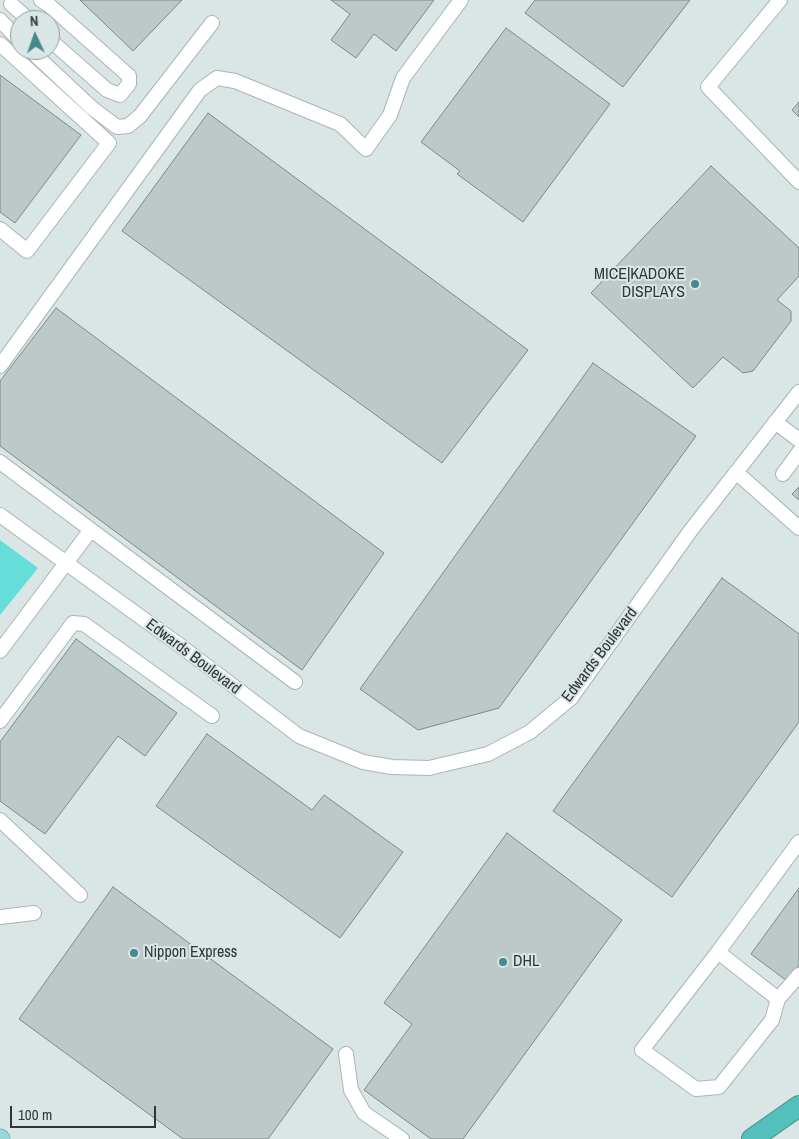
<!DOCTYPE html>
<style>
body{margin:0}
#map{position:relative;width:799px;height:1139px;overflow:hidden;background:#dae5e5;font-family:"Archivo Narrow",sans-serif}
canvas{display:block}
.north{position:absolute;left:10px;top:10px;width:50px;height:50px;box-sizing:border-box;background:#dae5e5;border:1px solid #969f9f;border-radius:50%;rotate:357deg;font-size:14px;font-weight:700;line-height:20px;text-align:center;color:#303535}
.north::after{content:'';display:block;margin:auto;width:18px;height:22px;background:#438a88;clip-path:polygon(50% 0,100% 100%,50% 72%,0 100%)}
.scale{position:absolute;left:10px;top:1106px;width:146px;height:22px;box-sizing:border-box;border:2px solid #303535;border-top:0;padding-left:6px;font-size:15px;line-height:18px;white-space:nowrap;color:#303535;-webkit-text-stroke:4px #dae5e5;paint-order:stroke}
</style>
<div id="map">
<canvas width="799" height="1139"></canvas>
<div class="north">N</div>
<div class="scale">100 m</div>
</div>
<script>
const g = document.querySelector('canvas').getContext('2d');
g.lineJoin = 'round';
function paint(path, color) { g.fillStyle = color; g.fill(path, 'evenodd'); }
const toPath = rows => new Path2D(rows.map(r => 'M' + r).join(''));
function stroke(path, color, width, dash) { g.strokeStyle = color; g.lineWidth = width; g.lineCap = dash ? 'butt' : 'round'; g.setLineDash(dash || []); g.stroke(path); }
function write(font, color, halo, rows, align = 'center') {
  g.font = font + ' "Archivo Narrow",sans-serif'; g.lineWidth = 4; g.setLineDash([]); g.textBaseline = 'middle'; g.strokeStyle = halo; g.fillStyle = color; for (const [text, x, y, turn = 0] of rows) {
    g.save(); g.translate(x, y); g.rotate((+turn || 0) * Math.PI / 180); g.textAlign = isNaN(turn) ? turn : align; if (halo) g.strokeText(text, 0, 0); g.fillText(text, 0, 0); g.restore();
  }
}
paint(toPath([
 [0,540,38,568,0,615]
]), '#65deda');
const building = toPath([
 [80,0,182,0,133,51,80,0],
 [331,0,434,0,396,51,374,34,356,58,331,40,350,14,331,0],
 [535,0,690,0,623,87,525,13,535,0],
 [506,28,610,104,523,222,457,174,460,171,421,142,506,28],
 [0,75,81,135,15,223,0,212,0,75],
 [799,102,799,117,792,110,799,102],
 [208,113,528,350,442,463,122,231,208,113],
 [711,166,799,248,799,276,777,300,791,311,791,321,753,371,743,373,723,357,693,388,591,293,711,166],
 [56,308,384,553,302,670,0,446,0,381,56,308],
 [593,363,696,436,499,708,418,730,360,689,593,363],
 [799,487,799,500,792,494,799,487],
 [722,578,799,634,799,722,672,897,553,811,722,578],
 [76,639,177,713,145,756,118,736,45,834,0,801,0,742,76,639],
 [207,734,312,810,324,795,403,852,340,938,156,806,207,734],
 [507,833,622,920,463,1139,431,1139,364,1090,412,1024,384,1003,507,833],
 [113,887,333,1049,268,1139,183,1139,19,1019,113,887],
 [799,888,799,965,787,981,751,954,799,888]
]);
paint(building, '#bdc9c8');
stroke(building, '#7d8887', 1);
const minor = toPath([
 [41,0,49,5,129,76,129,84,120,95,107,90,50,40],
 [780,0,708,87,799,182],
 [11,4,29,20],
 [0,20,20,41],
 [0,44,109,143,27,251,0,229],
 [30,50,92,108,117,127,128,126,140,116,212,23],
 [0,366,200,90,217,78,235,81,340,124,366,149,390,115,403,78,461,0],
 [775,422,799,440],
 [0,462,295,682],
 [736,472,799,528],
 [783,474,799,452],
 [0,515,182,647,299,736,363,762,392,767,429,768,488,754,530,732,571,698,691,530,799,392],
 [0,651,90,531],
 [0,721,73,623,84,624,212,716],
 [0,820,80,895],
 [799,842,718,952,778,999,799,975],
 [0,917,34,913],
 [718,952,642,1050,696,1089,719,1087,772,1020,778,999],
 [346,1054,351,1090,364,1113,402,1139]
]);
const major = toPath([
 [0,1138,1,1139]
]);
const highway = toPath([
 [752,1139,799,1106]
]);
stroke(minor, '#aab5b5', 16);
stroke(major, '#478f8d', 19);
stroke(highway, '#478f8d', 22);
stroke(minor, '#fff', 14);
stroke(major, '#98d9d7', 18);
stroke(highway, '#53c0bc', 20);
for (const [x, y, r, color] of [
 [695,284,5,"#438a88"],
 [134,953,5,"#438a88"],
 [503,962,5,"#438a88"]
]) { const dot = new Path2D(); dot.arc(x, y, r, 0, 2 * Math.PI); g.fillStyle = color; g.fill(dot); stroke(dot, '#dae5e5', 2); }
write('16px', '#303535', '#dae5e5', [
 ["MICE|KADOKE",685,275,"right"],
 ["DISPLAYS",685,293,"right"],
 ["Nippon Express",144,953],
 ["DHL",513,962]
], 'left');
write('16px', '#303535', '#dae5e5', [
 ["Edwards Boulevard",600,655,-53],
 ["Edwards Boulevard",193,657,37]
]);
</script>
